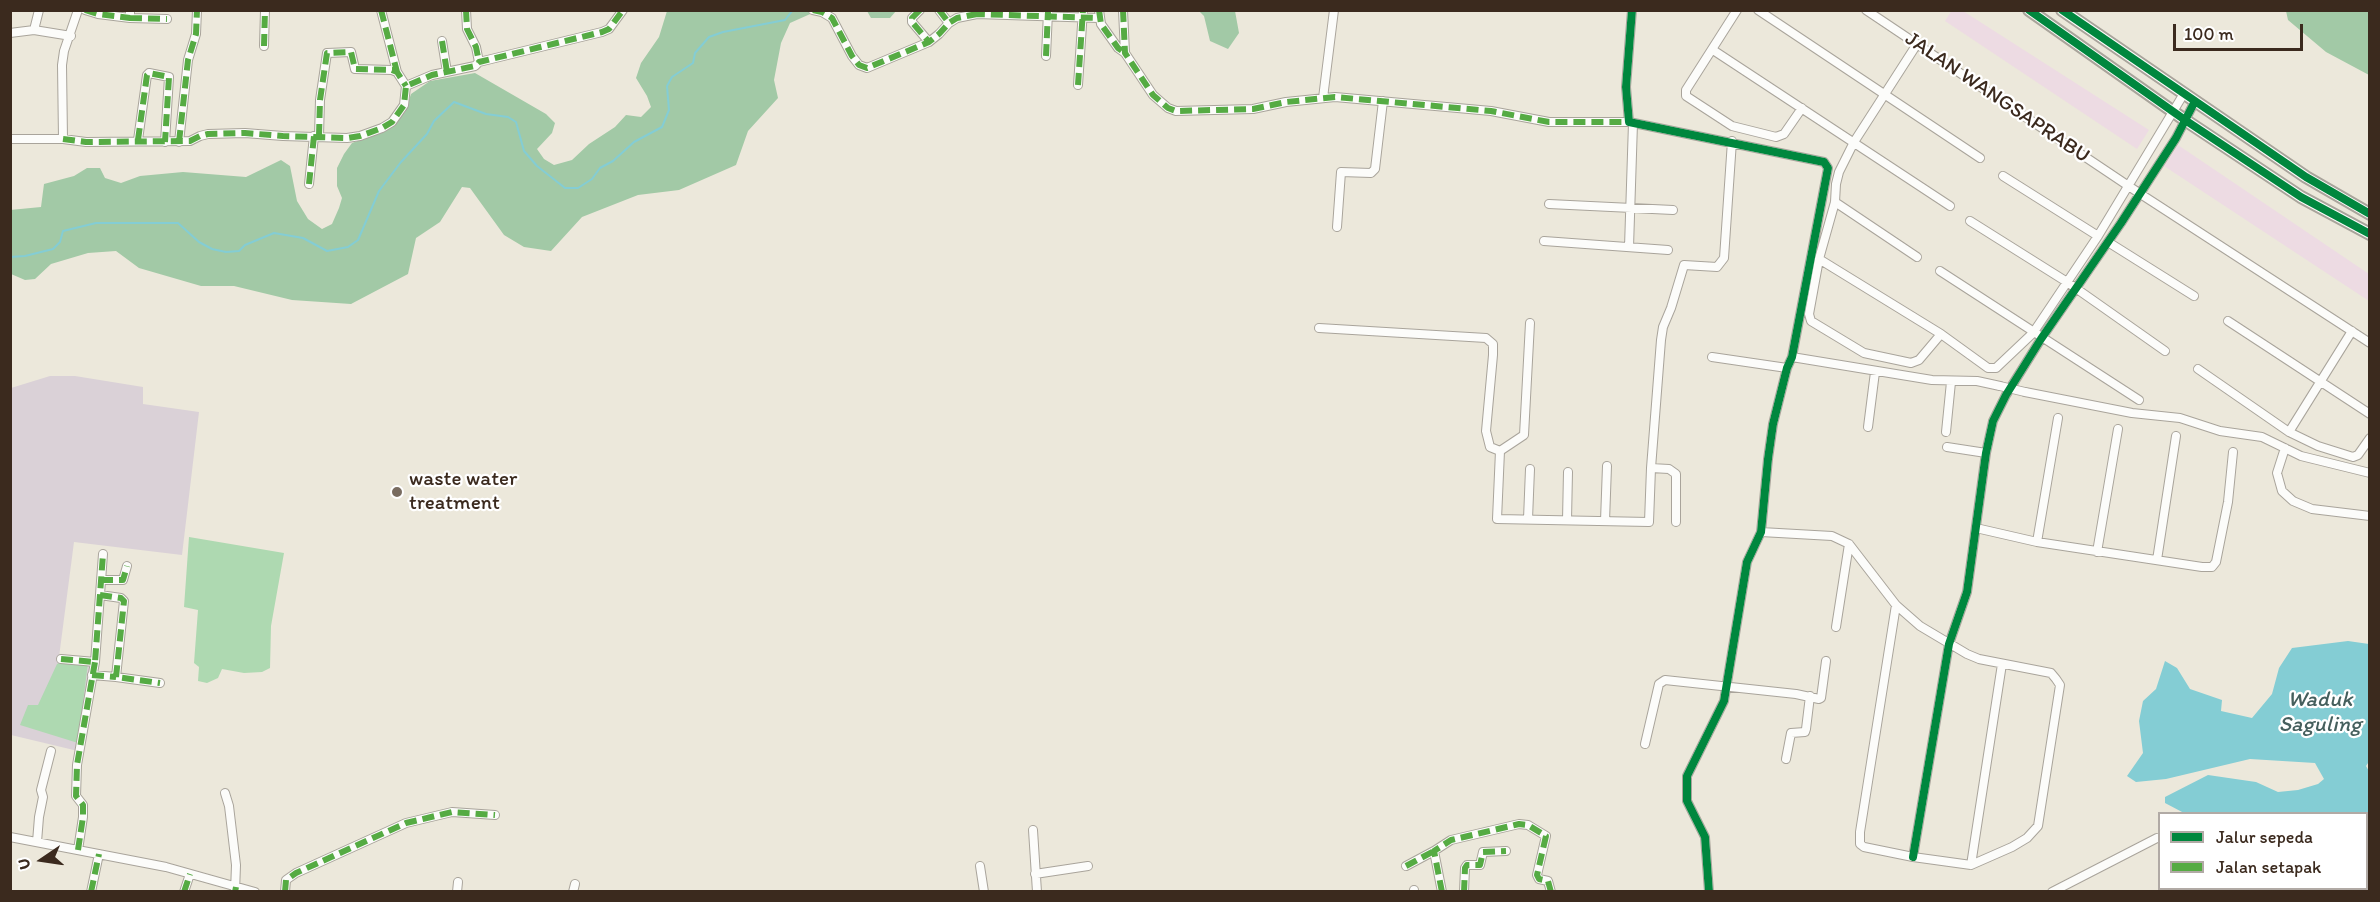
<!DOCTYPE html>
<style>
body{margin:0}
#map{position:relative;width:2380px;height:902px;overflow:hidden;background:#ece8db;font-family:Itim,sans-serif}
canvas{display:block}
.frame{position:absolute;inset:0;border:12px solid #3b2a1e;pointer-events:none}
.legend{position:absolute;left:2158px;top:812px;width:210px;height:78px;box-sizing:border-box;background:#fff;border:2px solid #b1aaa5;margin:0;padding:8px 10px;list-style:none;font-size:18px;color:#3b2a1e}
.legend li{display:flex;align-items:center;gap:12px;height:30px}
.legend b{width:30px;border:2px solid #b1aaa5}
.north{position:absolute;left:12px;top:830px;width:60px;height:60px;-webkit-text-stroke:4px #fff;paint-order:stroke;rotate:257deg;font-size:16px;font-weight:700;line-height:24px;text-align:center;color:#3b2a1e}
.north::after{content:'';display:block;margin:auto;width:21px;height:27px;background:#3b2a1e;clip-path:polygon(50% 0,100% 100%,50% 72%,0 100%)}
.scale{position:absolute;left:2173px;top:24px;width:130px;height:27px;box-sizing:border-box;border:3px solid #3b2a1e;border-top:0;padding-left:8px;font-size:18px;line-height:21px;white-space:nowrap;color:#3b2a1e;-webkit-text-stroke:4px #fff;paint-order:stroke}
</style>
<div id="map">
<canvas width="2380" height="902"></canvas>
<div class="frame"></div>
<ul class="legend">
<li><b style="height:8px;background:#00873e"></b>Jalur sepeda</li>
<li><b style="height:8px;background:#55ab43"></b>Jalan setapak</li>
</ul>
<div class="north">U</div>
<div class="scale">100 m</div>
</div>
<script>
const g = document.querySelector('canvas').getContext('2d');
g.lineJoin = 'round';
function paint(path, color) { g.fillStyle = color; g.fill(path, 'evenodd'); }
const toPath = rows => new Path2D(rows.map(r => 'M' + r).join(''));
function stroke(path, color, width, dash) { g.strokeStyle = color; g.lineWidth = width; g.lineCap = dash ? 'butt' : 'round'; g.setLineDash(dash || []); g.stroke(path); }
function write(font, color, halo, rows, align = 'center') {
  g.font = font + ' Itim,sans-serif'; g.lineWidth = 4.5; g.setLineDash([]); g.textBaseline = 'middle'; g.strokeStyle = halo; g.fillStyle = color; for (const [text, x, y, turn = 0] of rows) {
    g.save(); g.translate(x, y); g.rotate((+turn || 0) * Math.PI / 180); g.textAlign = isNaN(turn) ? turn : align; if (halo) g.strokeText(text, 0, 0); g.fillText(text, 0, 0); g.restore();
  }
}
paint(toPath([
 [1952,10,1963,11,2149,130,2137,149,1945,21],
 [2178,145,2369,274,2369,301,2164,166]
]), '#eddbe3');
paint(toPath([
 [50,376,75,376,143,387,143,404,199,412,182,555,74,542,59,657,92,660,78,751,11,735,11,388]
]), '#dad1d7');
paint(toPath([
 [189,537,284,553,271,626,270,668,262,672,244,673,222,669,218,678,207,683,198,681,199,667,194,663,198,610,184,607],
 [61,662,88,663,78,743,20,725,28,705,38,705,57,664]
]), '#aed9b1');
paint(toPath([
 [667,11,817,11,790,23,781,43,774,80,778,98,748,131,736,165,679,190,638,195,582,217,551,251,524,247,504,235,470,188,462,187,440,222,416,238,408,274,351,304,292,300,234,286,201,286,139,268,116,251,88,253,51,264,35,279,25,280,11,274,10,210,41,207,44,184,74,176,87,168,100,168,105,178,121,183,140,176,183,172,246,177,281,160,290,166,297,201,308,219,322,229,332,224,339,208,342,198,337,186,337,168,344,154,352,143,387,130,405,112,411,94,430,81,475,73,546,114,555,123,552,133,537,149,544,159,554,165,572,160,589,144,615,127,626,115,641,117,651,107,647,96,636,78,641,63,659,37],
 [867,11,896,11,890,18,871,18],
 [1199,11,1235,11,1239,33,1228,49,1210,41,1204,16],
 [2286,11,2369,11,2369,75,2326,52,2288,20]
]), '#a2c9a6');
paint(toPath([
 [2348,641,2369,644,2370,760,2366,766,2370,773,2369,889,2325,891,2295,890,2292,892,2170,891,2171,888,2366,888,2366,814,2184,813,2165,803,2165,797,2208,775,2256,782,2278,792,2298,790,2318,784,2324,779,2315,763,2250,759,2166,779,2136,782,2127,776,2143,753,2139,721,2143,701,2156,689,2165,661,2177,668,2190,689,2222,700,2221,711,2252,718,2272,694,2279,668,2292,648]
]), '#84cdd4');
stroke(toPath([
 [10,257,25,256,53,249,60,242,63,231,96,223,178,223,199,242,212,249,226,252,239,251,245,245,274,233,303,238,327,251,348,247,358,240,379,191,401,162,427,134,434,121,454,102,486,114,508,117,516,122,524,151,537,166,565,188,578,188,592,179,600,168,613,161,634,142,662,127,669,110,667,86,672,77,693,63,695,53,709,37,723,32,785,20,793,10]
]), '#84cdd4', 2);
const minor = toPath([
 [85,10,98,14,130,18,130,10],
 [381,10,397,72],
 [466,10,467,29,476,47,479,62],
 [813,10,822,12,832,18,852,56,859,65,867,68,929,42,939,34,949,23,957,18,977,14],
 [920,10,912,18,912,22,929,42],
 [939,10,949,23],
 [1099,10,1101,24,1118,48,1125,53],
 [1123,10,1125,53,1153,95,1168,108,1176,111,1253,109,1286,102,1335,97,1491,111,1549,122,1629,122],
 [1632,10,1626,87,1629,122,1824,162,1828,168,1792,357,1787,368,1773,424,1768,459,1761,532,1747,562,1724,701,1687,776,1687,801,1705,837,1709,892],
 [1737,10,1686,90,1686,96,1732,126,1776,137,1784,134,1802,108],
 [1758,10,1980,158],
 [1866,10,2139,193,2370,343],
 [978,11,977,14,1098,18],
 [130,18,167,19],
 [34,30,39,10],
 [10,33,34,30,71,36],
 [442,41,447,72],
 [1917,44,1854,142,1839,172,1836,184,1835,202,1819,259,1809,314,1811,321,1864,353,1911,363,1919,360,1941,334],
 [264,46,265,10],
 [1713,50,1950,206],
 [1046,56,1048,12],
 [1078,85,1083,10],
 [1323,98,1334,10],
 [319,136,320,100,327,53,351,52,355,69,392,70,397,72,406,86],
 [10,139,63,139,62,65,64,51,78,10],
 [63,139,86,142,190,141,200,136,208,134,245,133,283,136,347,138,360,136,382,128,392,122,404,105,406,86,432,75,475,66,479,62,602,32,609,29,623,10],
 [138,140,147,75,149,73,169,77,165,142],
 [179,142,188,60,196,34,197,10],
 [2003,176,2098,236],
 [309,184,314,136],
 [1835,202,1917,257],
 [1549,204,1673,210],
 [1970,221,2067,282,2165,351],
 [1337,227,1341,172,1371,173,1375,169,1383,101],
 [1544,241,1668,250],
 [2108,242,2194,296],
 [1629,247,1633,123],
 [1819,259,1941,334,1988,368,1996,368,2033,333,2098,236,2183,95],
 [1940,271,2139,400],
 [2228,321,2370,414],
 [1530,323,1524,435,1500,451,1497,519,1649,522,1651,468],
 [1319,328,1486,338,1493,344,1493,355,1486,431,1490,447,1500,451],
 [1712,357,1787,368],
 [1792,357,1932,380,1977,381,2000,386],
 [2198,369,2289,432,2318,446,2353,457,2358,455,2370,438],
 [2025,392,2132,413,2180,418,2220,431,2262,437,2301,456,2370,473],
 [1868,427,1875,372],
 [1946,432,1951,382],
 [2289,432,2352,331],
 [1947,447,1986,453],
 [2285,448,2277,473,2282,491,2293,501,2312,509,2370,516],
 [1528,519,1530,469],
 [1567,520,1568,472],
 [1605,521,1607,466],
 [1676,522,1676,474,1669,469,1651,468,1661,340,1663,327,1671,308,1684,265,1717,267,1724,258,1732,141],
 [1976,528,2037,542,2202,567,2212,567,2216,562,2228,502,2233,452],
 [1761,532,1832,536,1849,544,1896,605,1920,626,1967,654,1979,659,2051,673,2056,679,2060,685,2038,826,2027,838,2012,847,1971,865],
 [2037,542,2058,418],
 [2097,552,2118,429],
 [2157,560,2176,436],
 [101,580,123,580,127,566],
 [100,595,121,598,124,601,116,677,160,683],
 [1896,605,1860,832,1860,844,1864,847,1913,857,1971,865],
 [1836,627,1849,544],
 [61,659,95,662,103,554],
 [92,675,116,677],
 [1645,744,1659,684,1665,680,1796,694,1819,699,1821,698,1826,661],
 [1786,759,1791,733,1805,732,1806,729,1810,696],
 [225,793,229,806,236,865,235,892],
 [1033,830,1037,892],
 [10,837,166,867,255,892],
 [37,842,39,817,43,797,41,790,51,751],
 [78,850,83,817,83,805,76,796,77,765,95,662],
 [1913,857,1949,644,1967,592,1986,453,1993,421,2006,395,2041,339,2121,223,2176,138,2194,103],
 [1971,865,2002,664],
 [980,866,984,892],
 [1406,866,1434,851],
 [1035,874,1088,866],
 [1414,890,1414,892],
 [91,892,99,854],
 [184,892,190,874],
 [285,892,286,880,296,873,406,823,452,812,495,815],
 [457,892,458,882],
 [573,892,575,884],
 [1442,892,1434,851,1451,840,1519,824,1528,825,1546,836,1537,875,1539,879,1548,881,1551,892],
 [1464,892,1465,868,1467,865,1480,865,1483,852,1506,851],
 [2052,892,2157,838]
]);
const secondary = toPath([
 [2029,10,2185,120,2301,197,2370,234],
 [2062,10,2306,177,2370,214]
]);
stroke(minor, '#a9a49b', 10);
stroke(secondary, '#a9a49b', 14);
stroke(minor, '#fcfcfa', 8);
stroke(secondary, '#fcfcfa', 10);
const minorBridge = toPath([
 [2000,386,2025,392]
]);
stroke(minorBridge, '#a9a49b', 10, []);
stroke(minorBridge, '#fcfcfa', 8);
stroke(toPath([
 [85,10,98,14,130,18,130,10],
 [381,10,397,72],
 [466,10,467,29,476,47,479,62],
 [813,10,822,12,832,18,852,56,859,65,867,68,929,42,939,34,949,23,957,18,977,14],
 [920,10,912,18,912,22,929,42],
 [939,10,949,23],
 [978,10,977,14,1098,18],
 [1099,10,1101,24,1118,48,1125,53],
 [1123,10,1125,53,1153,95,1168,108,1176,111,1253,109,1286,102,1335,97,1491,111,1549,122,1629,122],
 [130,18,167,19],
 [442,41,447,72],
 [264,46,265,10],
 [1046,56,1048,11],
 [1078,85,1083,10],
 [319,136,320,100,327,53,351,52,355,69,392,70,397,72,406,86],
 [63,139,86,142,190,141,200,136,208,134,245,133,283,136,347,138,360,136,382,128,392,122,404,105,406,86,432,75,475,66,479,62,602,32,609,29,623,10],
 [138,140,147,75,149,73,169,77,165,142],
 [179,142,188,60,196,34,197,10],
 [309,184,314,136],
 [101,580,123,580,127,566],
 [100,595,121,598,124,601,116,677,160,683],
 [61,659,95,662,103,554],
 [92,675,116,677],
 [78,850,83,817,83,805,76,796,77,765,95,662],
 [1406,866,1434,851],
 [1414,890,1414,892],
 [91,892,99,854],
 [184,892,190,874],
 [235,892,236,887],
 [285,892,286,880,296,873,406,823,452,812,495,815],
 [1442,892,1434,851,1451,840,1519,824,1528,825,1546,836,1537,875,1539,879,1548,881,1551,892],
 [1464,892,1465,868,1467,865,1480,865,1483,852,1506,851]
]), '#55ab43', 6, [12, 6]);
stroke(toPath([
 [1632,10,1626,87,1629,122,1824,162,1828,168,1792,357,1787,368,1773,424,1768,459,1761,532,1747,562,1724,701,1687,776,1687,801,1705,837,1709,892],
 [2029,10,2185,120,2301,197,2370,234],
 [2062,10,2306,177,2370,214],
 [1913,857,1949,644,1967,592,1986,453,1993,421,2006,395,2041,339,2121,223,2176,138,2194,103]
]), '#00873e', 8);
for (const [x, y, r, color] of [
 [397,492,6,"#796c60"]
]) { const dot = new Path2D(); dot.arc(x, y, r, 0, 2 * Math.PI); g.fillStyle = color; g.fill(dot); stroke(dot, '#fff', 2); }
write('21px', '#3b2a1e', '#fff', [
 ["JALAN WANGSAPRABU",1997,98,34]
]);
write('21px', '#3b2a1e', '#fff', [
 ["waste water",409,480],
 ["treatment",409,504]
], 'left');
write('italic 22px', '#455f5d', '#fff', [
 ["Waduk",2320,700],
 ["Saguling",2320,725]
]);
</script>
